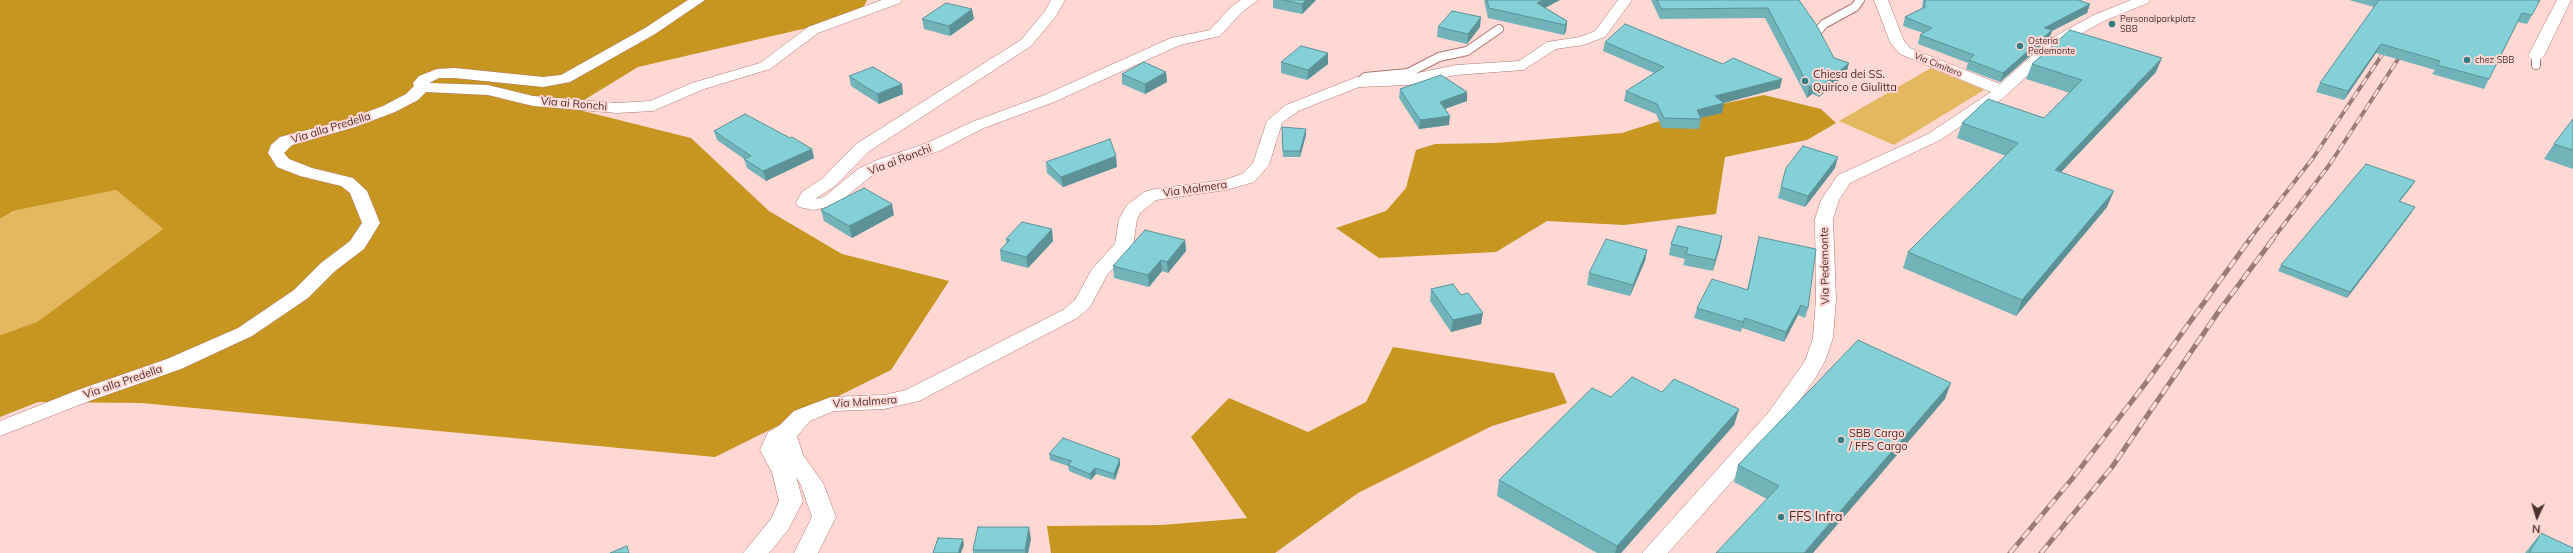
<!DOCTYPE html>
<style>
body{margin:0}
#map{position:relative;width:2573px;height:553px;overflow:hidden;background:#ffd7d3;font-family:Mulish,sans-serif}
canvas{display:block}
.north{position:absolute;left:2517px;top:497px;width:40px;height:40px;-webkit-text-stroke:3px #ffd7d3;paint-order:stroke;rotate:184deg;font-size:11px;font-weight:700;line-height:16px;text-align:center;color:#4b3130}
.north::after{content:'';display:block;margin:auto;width:14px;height:18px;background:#4b3130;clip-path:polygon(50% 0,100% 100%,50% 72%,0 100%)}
</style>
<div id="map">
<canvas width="2573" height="553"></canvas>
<div class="north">N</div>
</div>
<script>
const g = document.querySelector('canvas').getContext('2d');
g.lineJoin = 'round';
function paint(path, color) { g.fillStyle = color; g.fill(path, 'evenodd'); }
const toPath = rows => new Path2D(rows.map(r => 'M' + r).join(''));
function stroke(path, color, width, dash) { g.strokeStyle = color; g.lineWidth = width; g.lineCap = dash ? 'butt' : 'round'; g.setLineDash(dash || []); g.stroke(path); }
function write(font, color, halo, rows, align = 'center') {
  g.font = font + ' Mulish,sans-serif'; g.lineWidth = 4; g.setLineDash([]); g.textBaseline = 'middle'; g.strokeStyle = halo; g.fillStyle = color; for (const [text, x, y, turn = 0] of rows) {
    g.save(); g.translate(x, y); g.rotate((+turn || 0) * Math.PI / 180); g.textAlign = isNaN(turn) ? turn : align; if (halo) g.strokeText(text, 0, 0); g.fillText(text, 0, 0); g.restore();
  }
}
paint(toPath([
 [1931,68,1984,90,1894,145,1839,121],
 [116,190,163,229,37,322,0,335,0,219,13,211]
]), '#e3b85e');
paint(toPath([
 [0,0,867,0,859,16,638,67,571,108,691,138,769,211,842,254,949,281,891,370,715,457,141,403,38,402,0,417,0,335,37,322,163,229,116,190,13,211,0,219],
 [1764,95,1821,109,1836,123,1807,140,1725,157,1716,214,1624,225,1547,221,1496,252,1379,258,1336,228,1386,211,1406,188,1416,150,1435,144,1495,143,1622,133,1694,110],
 [1393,347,1554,373,1567,403,1492,426,1358,493,1275,553,1051,553,1047,526,1162,525,1247,518,1191,437,1229,398,1308,432,1366,402]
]), '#c69620');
const lane = toPath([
 [1817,32,1824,24,1855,7,1860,0],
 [2536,56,2536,65],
 [1361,81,1365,77,1408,73,1439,57,1467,51,1499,29]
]);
const street = toPath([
 [688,0,705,0,655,34,570,82,543,87,455,78,439,78,429,83,488,85,533,96,617,103,650,101,692,83,760,63,808,27,882,0,902,0,900,3,818,33,770,69,704,89,653,111,617,113,533,106,488,95,426,92,418,100,395,112,355,127,292,145,284,153,289,159,312,168,353,178,367,191,380,223,364,249,335,271,308,298,252,336,181,369,92,400,0,436,0,421,78,390,167,359,238,328,294,290,321,263,350,241,362,223,350,193,341,186,300,176,277,167,268,153,271,145,280,137,343,121,383,106,406,94,414,86,413,83,419,76,437,69,455,68,543,77,561,75,645,28,688,0],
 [1051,0,1065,0,1056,16,1031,46,868,152,835,186,815,199,824,197,858,169,877,160,927,143,972,122,1042,96,1171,38,1210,30,1232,6,1241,0,1258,0,1242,12,1220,36,1180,45,1054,102,984,128,939,151,889,168,870,177,836,205,813,210,799,207,796,203,802,192,823,178,856,144,1021,40,1045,11,1051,0],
 [1618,0,1632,0,1605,37,1583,45,1556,49,1523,70,1456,75,1408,85,1359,87,1298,111,1282,123,1269,165,1254,182,1226,190,1156,200,1141,212,1137,219,1133,246,1107,275,1090,307,1077,318,919,401,884,409,834,411,810,421,797,436,803,455,823,483,836,517,818,553,794,553,812,517,801,485,796,477,803,501,788,530,769,553,743,553,771,519,779,501,772,472,760,450,768,432,780,425,794,411,831,397,884,395,906,390,1063,310,1075,300,1092,269,1115,244,1119,219,1127,205,1144,192,1155,189,1224,180,1242,174,1253,163,1267,121,1286,105,1357,77,1408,75,1456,65,1519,61,1547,42,1580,37,1595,31,1618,0],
 [1874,0,1888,0,1904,41,1910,48,2000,84,2052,38,2094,15,2131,0,2150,0,2148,3,2104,21,2062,44,2002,99,1940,140,1850,183,1839,200,1833,219,1836,299,1833,338,1825,361,1816,377,1784,423,1668,553,1642,553,1768,413,1805,361,1813,338,1816,299,1815,219,1821,200,1838,175,1928,134,1991,92,1900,54,1890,42,1874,0],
 [2557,0,2571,0,2544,56,2541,59,2531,59,2528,56,2557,0]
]);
stroke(lane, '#b17671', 10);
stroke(street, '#b17671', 1);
stroke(lane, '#fff', 8);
paint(street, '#fff');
const railFar1 = toPath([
 [2249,240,2313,158,2388,46],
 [2272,240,2330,164,2404,50]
]);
const rail = toPath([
 [2010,553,2072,479,2145,384,2250,239],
 [2041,553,2112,467,2219,311,2273,239]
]);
stroke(railFar1, '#9b7b79', 4);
stroke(rail, '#9b7b79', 5);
stroke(railFar1, '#ffd7d3', 2.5, [8]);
stroke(rail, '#ffd7d3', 3.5, [10]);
paint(toPath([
 [1273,0,1316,0,1302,14,1273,8],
 [1484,0,1560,0,1545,8,1567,21,1566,31,1564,35,1488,18],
 [1651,0,1799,0,1834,58,1849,63,1846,74,1819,97,1812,94,1807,98,1765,18,1660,19],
 [1923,0,2082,0,2081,1,2090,4,2087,13,2052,31,2049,39,2000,82,1966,69,1968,63,1918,44,1920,35,1923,33,1903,26,1905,17,1922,8],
 [2349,0,2540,0,2527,24,2518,22,2489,79,2484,89,2432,74,2435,70,2376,53,2344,100,2316,92,2320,83,2374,7],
 [922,19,974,19,950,36,924,29],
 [1438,27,1480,27,1467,44,1437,37],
 [1605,42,1780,88,1723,103,1722,113,1700,118,1701,119,1699,129,1662,128,1656,114,1624,101,1626,91,1654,73,1603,51],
 [1328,53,1328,64,1307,80,1281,73,1281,62],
 [2032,64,2156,72,2061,172,2107,207,2016,316,1903,268,1908,252,2006,156,1957,138,1962,123,2044,118,2070,93,2026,79],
 [1166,72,1167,82,1145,94,1122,84,1122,74],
 [849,76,903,94,879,104,851,86],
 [1400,89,1467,101,1445,109,1449,125,1419,129,1399,98],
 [2573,119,2573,169,2544,159,2554,144],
 [714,131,790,138,812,149,814,158,766,181,747,168,744,159,717,140],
 [1282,133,1306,135,1300,157,1283,157],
 [1046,162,1117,167,1063,187,1047,173],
 [1786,168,1835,168,1805,207,1778,198],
 [2415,181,2411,187,2400,201,2412,212,2347,298,2278,271,2281,265],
 [821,210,894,215,852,238,824,221],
 [1722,236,1713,271,1683,265,1685,259,1669,255,1671,244],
 [1759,237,1808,308,1805,318,1798,315,1784,342,1742,328,1741,332,1694,318,1697,308,1747,290],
 [1006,239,1053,241,1028,268,1001,261,1000,250,1006,243],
 [1185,240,1186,251,1168,273,1162,271,1149,287,1114,278,1113,266],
 [1647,250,1645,261,1630,296,1587,285,1589,273],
 [1431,289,1461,295,1481,324,1451,332,1430,301],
 [1662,392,1739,409,1734,425,1621,553,1597,553,1497,496,1499,480,1611,397],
 [1945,399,1767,499,1734,482,1738,465],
 [1049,454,1120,459,1120,465,1115,480,1096,474,1091,480,1069,471,1068,466,1050,460],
 [2541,533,2573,553,2525,553],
 [1031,539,1028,553,973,553,973,550]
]), '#72b3b9');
paint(toPath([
 [1306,0,1316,0,1302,14,1302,4],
 [1543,0,1560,0,1535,13,1537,3],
 [2090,4,2087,13,2052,31,2049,39,2000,82,2003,73,2044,28],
 [972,9,974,19,950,36,949,26],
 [1481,17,1480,27,1467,44,1468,34],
 [1567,21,1566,31,1564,35,1565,25],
 [2381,44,2376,53,2344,100,2348,91],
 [1328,53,1328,64,1307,80,1308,70],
 [2162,58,2156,72,2049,185,2055,170],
 [1849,63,1846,74,1819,97,1822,86],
 [1166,72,1167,82,1145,94,1145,84],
 [1782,79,1780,88,1713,106,1715,96],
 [1815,83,1812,94,1807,98,1809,87],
 [902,84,903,94,879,104,877,94],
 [1467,92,1467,101,1439,111,1440,102],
 [1724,103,1722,113,1695,119,1697,110],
 [1450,116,1449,125,1419,129,1420,120],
 [1306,129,1306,135,1300,157,1300,151],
 [812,149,814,158,766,181,763,171],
 [1116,156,1117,167,1063,187,1061,177],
 [1838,157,1835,168,1805,207,1808,196],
 [2415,181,2411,187,2396,206,2399,201],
 [2114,191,2107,207,2016,316,2022,300],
 [892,204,894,215,852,238,849,226],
 [2415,207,2412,212,2347,298,2350,292],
 [1052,229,1053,241,1028,268,1026,257],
 [1722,236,1720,247,1713,271,1715,260],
 [1185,240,1186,251,1168,273,1167,262],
 [1647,250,1645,261,1630,296,1633,285],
 [1161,260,1162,271,1149,287,1148,275],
 [1801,305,1798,315,1784,342,1786,332],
 [1483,313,1481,324,1451,332,1453,320],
 [1745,318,1742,328,1741,332,1743,322],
 [1951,383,1945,399,1813,553,1804,553],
 [1739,409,1734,425,1621,553,1615,553,1617,546],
 [1120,459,1120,465,1115,480,1114,474],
 [1095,468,1096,474,1091,480,1090,474],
 [1029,527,1031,539,1028,553,1025,553,1025,550],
 [963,539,964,545,961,553,958,553]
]), '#5c9296');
const building = toPath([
 [1282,0,1306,0,1302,4,1282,0],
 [1487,0,1543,0,1537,3,1567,21,1565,25,1489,8,1487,0],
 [1657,0,1799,0,1817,26,1834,58,1849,63,1822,86,1815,83,1809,87,1768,8,1661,9,1657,0],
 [1925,0,2078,0,2090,4,2044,28,2052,30,2003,73,1969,60,1974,55,1920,35,1932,28,1905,17,1925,7,1925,0],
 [2379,0,2540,0,2532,15,2522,13,2489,79,2437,65,2440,61,2381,44,2348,91,2320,83,2379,0],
 [946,3,972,9,949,26,922,19,946,3],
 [1452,11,1481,17,1468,34,1438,27,1452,11],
 [1625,24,1723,64,1733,58,1782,79,1715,96,1724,103,1697,110,1701,119,1664,118,1657,104,1626,91,1664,67,1605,42,1625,24],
 [2070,30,2162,58,2055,170,2114,191,2022,300,1908,252,2018,143,1962,123,1988,99,2044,118,2082,80,2032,64,2070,30],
 [1301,46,1328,53,1308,70,1281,62,1301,46],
 [1144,62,1166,72,1145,84,1122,74,1144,62],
 [873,67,902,84,877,94,849,76,873,67],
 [1441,75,1467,92,1440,102,1450,116,1420,120,1400,89,1441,75],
 [745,114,790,138,792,137,812,149,763,171,744,159,751,156,714,131,745,114],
 [2573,119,2573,150,2554,144,2573,119],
 [1282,127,1306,129,1300,151,1283,151,1282,127],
 [1110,139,1116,156,1061,177,1046,162,1110,139],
 [1803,146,1838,157,1808,196,1781,187,1786,168,1803,146],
 [2366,164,2415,181,2399,201,2415,207,2350,292,2281,265,2366,164],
 [864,188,892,204,849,226,821,210,864,188],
 [1022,222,1052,229,1026,257,1000,250,1010,240,1006,239,1022,222],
 [1678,226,1722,236,1715,260,1686,254,1688,248,1671,244,1678,226],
 [1145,230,1185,240,1167,262,1161,260,1148,275,1113,266,1145,230],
 [1759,237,1816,249,1808,308,1801,305,1786,332,1745,318,1743,322,1697,308,1712,279,1748,290,1759,237],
 [1606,239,1647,250,1633,285,1589,273,1606,239],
 [1453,284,1461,295,1468,293,1483,313,1453,320,1431,289,1453,284],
 [1858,340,1951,383,1804,553,1716,553,1779,486,1738,465,1858,340],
 [1632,377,1662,392,1674,379,1739,409,1617,546,1499,480,1592,388,1611,397,1632,377],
 [1063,438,1120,459,1114,474,1095,468,1090,474,1068,465,1072,461,1049,454,1063,438],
 [978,527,1029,527,1025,550,973,550,978,527],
 [2541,533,2573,548,2573,553,2529,553,2541,533],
 [938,538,963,539,958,553,933,553,938,538],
 [627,546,629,553,610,553,627,546]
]);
paint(building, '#84d0d7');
stroke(building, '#5c9296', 1);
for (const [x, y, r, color] of [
 [2112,24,4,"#357d84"],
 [2020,46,4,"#357d84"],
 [2467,60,4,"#357d84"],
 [1805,81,4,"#357d84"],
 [1841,440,4,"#357d84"],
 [1781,517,4,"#357d84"]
]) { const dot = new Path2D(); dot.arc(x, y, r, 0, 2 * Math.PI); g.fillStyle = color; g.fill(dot); stroke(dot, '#ffd7d3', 1.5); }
write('9px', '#4b3130', '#ffd7d3', [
 ["Personalparkplatz",2120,19],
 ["SBB",2120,29],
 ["Osteria",2028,41],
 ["Pedemonte",2028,51],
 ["chez SBB",2475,60]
], 'left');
write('9px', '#4b3130', '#ffd7d3', [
 ["Via Cimitero",1938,65,22]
]);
write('11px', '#4b3130', '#ffd7d3', [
 ["Chiesa dei SS.",1813,75],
 ["Quirico e Giulitta",1813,88],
 ["SBB Cargo",1849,434],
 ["/ FFS Cargo",1849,447]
], 'left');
write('11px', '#4b3130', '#ffd7d3', [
 ["Via ai Ronchi",574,104,5],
 ["Via alla Predella",331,128,-17],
 ["Via ai Ronchi",900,160,-21],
 ["Via Malmera",1195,189,-8],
 ["Via Pedemonte",1825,266,-91],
 ["Via alla Predella",123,382,-19],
 ["Via Malmera",865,402,-4]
]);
write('13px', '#4b3130', '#ffd7d3', [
 ["FFS Infra",1789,517]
], 'left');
</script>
